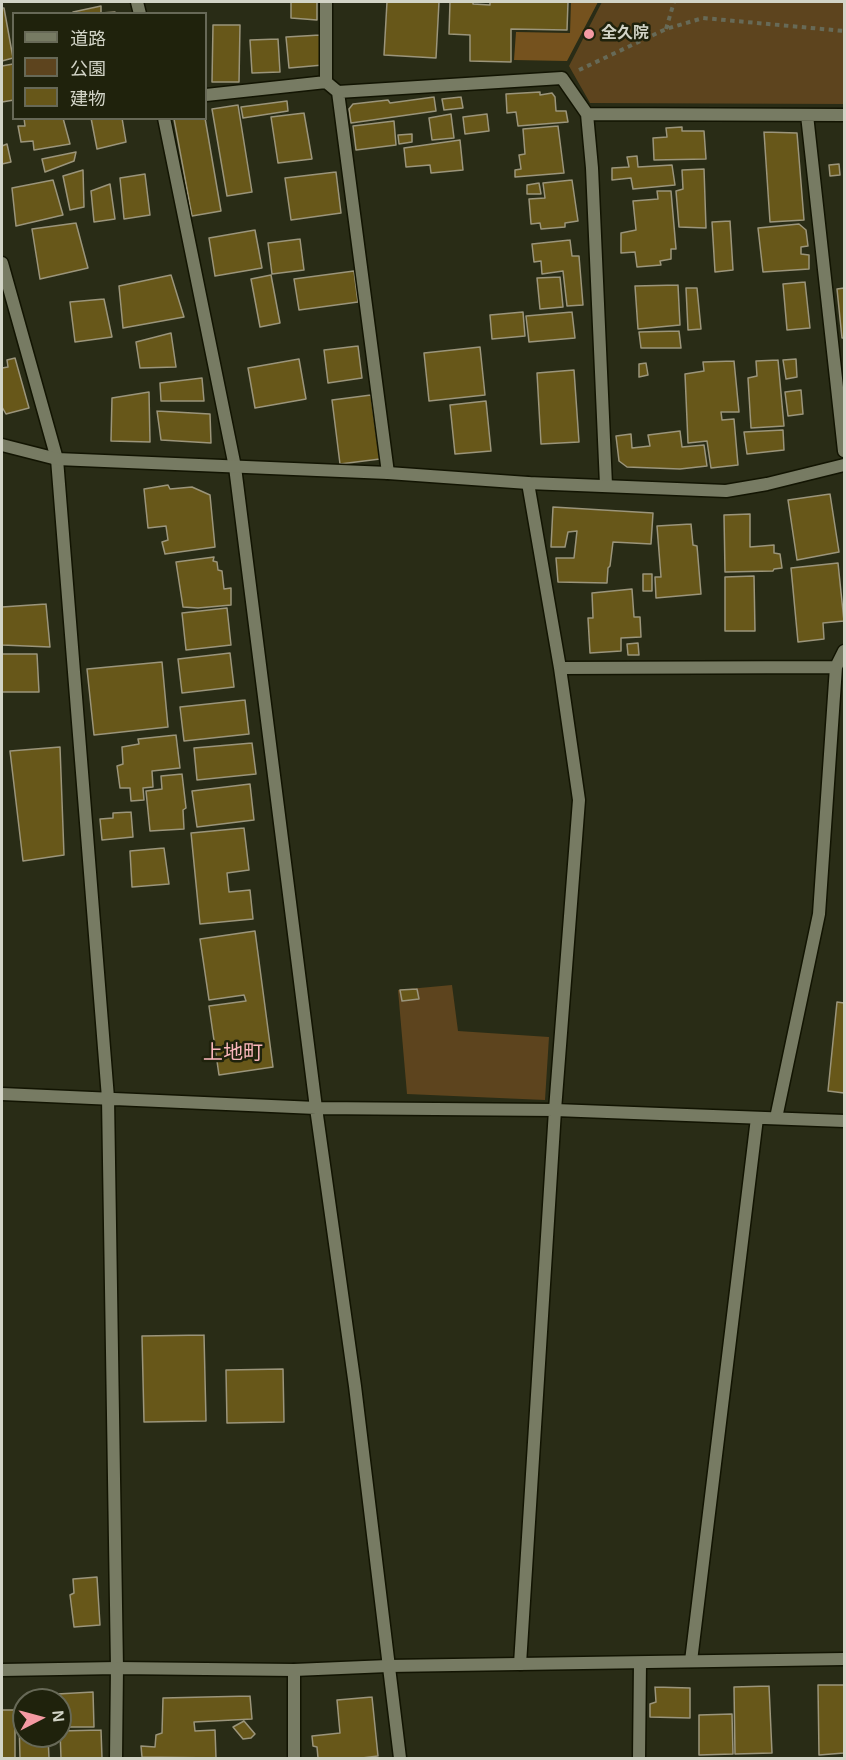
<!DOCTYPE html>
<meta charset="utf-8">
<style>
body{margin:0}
#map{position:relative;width:846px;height:1760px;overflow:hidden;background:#292c16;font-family:Arial,"Noto Sans JP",sans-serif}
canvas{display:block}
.frame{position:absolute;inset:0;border:3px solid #d2d4c7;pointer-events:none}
.legend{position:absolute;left:12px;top:12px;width:195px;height:108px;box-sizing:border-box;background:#1f220c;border:2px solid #676957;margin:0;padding:8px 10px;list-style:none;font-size:18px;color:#d2d4c7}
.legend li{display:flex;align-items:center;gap:12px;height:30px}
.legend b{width:30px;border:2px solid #676957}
.north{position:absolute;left:12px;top:1688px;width:60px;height:60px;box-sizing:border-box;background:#1f220c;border:2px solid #676957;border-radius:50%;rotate:84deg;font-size:16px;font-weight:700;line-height:24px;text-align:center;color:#d2d4c7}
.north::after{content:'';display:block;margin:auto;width:21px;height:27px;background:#f49aa3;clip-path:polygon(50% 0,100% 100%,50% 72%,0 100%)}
</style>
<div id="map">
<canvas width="846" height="1760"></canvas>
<div class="frame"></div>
<ul class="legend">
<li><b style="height:8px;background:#777b63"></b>道路</li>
<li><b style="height:16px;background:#5d441e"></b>公園</li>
<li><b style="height:16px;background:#675719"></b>建物</li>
</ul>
<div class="north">N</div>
</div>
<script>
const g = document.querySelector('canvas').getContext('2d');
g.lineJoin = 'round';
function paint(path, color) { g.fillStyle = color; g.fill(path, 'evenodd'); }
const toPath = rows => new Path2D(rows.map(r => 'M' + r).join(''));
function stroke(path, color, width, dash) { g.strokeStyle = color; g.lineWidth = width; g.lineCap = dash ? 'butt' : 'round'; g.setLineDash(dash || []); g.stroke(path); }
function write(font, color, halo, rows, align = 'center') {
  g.font = font + ' Arial,"Noto Sans JP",sans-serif'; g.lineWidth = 5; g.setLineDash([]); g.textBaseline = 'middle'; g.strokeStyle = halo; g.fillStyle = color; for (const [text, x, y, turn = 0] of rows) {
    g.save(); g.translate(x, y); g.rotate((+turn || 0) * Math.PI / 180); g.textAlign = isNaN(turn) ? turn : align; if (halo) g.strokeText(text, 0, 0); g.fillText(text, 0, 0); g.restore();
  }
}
paint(toPath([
 [602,2,844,2,844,104,590,103,569,66],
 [452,985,458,1031,549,1037,545,1100,407,1094,398,990]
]), '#5d441e');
paint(toPath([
 [571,2,598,2,567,61,514,60,516,32,570,33]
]), '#75521e');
const building = toPath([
 [291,2,317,2,317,20,291,18,291,2],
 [387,2,439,2,436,58,384,55,387,2],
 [450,2,473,2,473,4,490,5,490,2,568,2,567,30,511,29,511,62,470,61,470,35,449,34,450,2],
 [101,6,101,13,115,12,115,14,74,14,73,12,101,6],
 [2,8,4,8,13,58,2,61,2,8],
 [213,25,240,25,239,82,212,82,213,25],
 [320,35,323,65,289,68,286,37,320,35],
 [278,39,280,72,252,73,250,40,278,39],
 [13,64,14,100,2,102,2,66,13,64],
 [540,92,540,95,552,93,555,97,556,111,566,111,568,122,518,126,516,112,507,113,506,94,540,92],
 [434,97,436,111,351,123,349,109,353,104,388,100,390,103,434,97],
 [461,97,463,108,444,110,442,99,461,97],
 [287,101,288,111,243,118,241,107,287,101],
 [238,105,252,192,227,196,212,109,238,105],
 [304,113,312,159,278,163,271,117,304,113],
 [451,114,454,138,432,140,429,118,451,114],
 [487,114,489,131,465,134,463,117,487,114],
 [24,118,63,118,70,144,34,150,33,141,21,142,18,126,25,126,24,118],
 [91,118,122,118,126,142,97,149,91,118],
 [205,118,221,211,192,216,174,119,205,118],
 [394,121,396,145,356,150,353,126,394,121],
 [558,126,564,173,515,177,515,170,521,169,519,155,525,154,523,129,558,126],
 [682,127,682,131,704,131,706,159,654,160,653,138,667,137,666,128,682,127],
 [764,132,797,133,804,220,770,222,764,132],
 [412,134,412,142,399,144,398,135,412,134],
 [460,140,463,170,431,173,430,165,406,167,404,148,460,140],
 [7,144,11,162,2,164,2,146,7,144],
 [76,152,74,161,45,172,42,159,76,152],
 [637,156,638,167,672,165,675,185,633,189,631,178,612,180,612,168,629,167,627,157,637,156],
 [839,164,840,175,830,176,829,165,839,164],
 [704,169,706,228,679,227,676,191,683,189,682,170,704,169],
 [83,170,84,207,70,210,63,176,83,170],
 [336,172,341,213,291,220,285,178,336,172],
 [145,174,150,215,124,219,120,178,145,174],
 [53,180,63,215,16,226,12,188,53,180],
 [572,180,578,221,565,223,565,227,541,229,540,223,531,224,529,199,545,198,543,183,572,180],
 [539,183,541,194,527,194,527,185,539,183],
 [110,184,115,219,94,222,91,191,110,184],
 [657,191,671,191,676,249,671,249,671,259,660,261,661,265,637,267,635,252,621,253,621,233,636,230,633,201,658,199,657,191],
 [730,221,733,270,715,272,712,222,730,221],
 [76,223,88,268,40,279,32,229,76,223],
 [799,224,806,230,808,246,801,247,801,254,809,255,809,269,763,272,758,228,799,224],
 [255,230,262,268,215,276,209,238,255,230],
 [300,239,304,270,272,274,268,243,300,239],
 [570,240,572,256,579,256,583,305,567,306,563,271,542,274,541,261,534,262,532,244,570,240],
 [354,271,358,302,299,310,294,279,354,271],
 [171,275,184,317,123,328,119,286,171,275],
 [271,275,280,323,260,327,251,279,271,275],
 [560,277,563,307,540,309,537,278,560,277],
 [805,282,810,328,787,330,783,284,805,282],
 [678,285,680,325,638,329,635,286,678,285],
 [686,288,697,288,701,329,688,330,686,288],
 [844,288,844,338,842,338,837,289,844,288],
 [104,299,112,337,75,342,70,302,104,299],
 [523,312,525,336,492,339,490,315,523,312],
 [572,312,575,338,529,342,526,316,572,312],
 [679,331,681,348,641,348,639,332,679,331],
 [171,333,176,367,140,368,136,342,171,333],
 [358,346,362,378,328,383,324,350,358,346],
 [480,347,485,395,429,401,424,353,480,347],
 [15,358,29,408,6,414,2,407,2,368,8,367,7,360,15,358],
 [299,359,306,399,255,408,248,368,299,359],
 [796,359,797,377,786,379,783,360,796,359],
 [778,360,784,426,751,428,748,378,757,376,756,361,778,360],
 [734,361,739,412,721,412,722,420,734,419,738,465,711,468,707,441,688,443,685,374,704,371,703,362,734,361],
 [646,363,648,375,639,377,639,364,646,363],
 [574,370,579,442,541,444,537,373,574,370],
 [202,378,204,401,161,401,160,383,202,378],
 [801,390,803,414,788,416,785,392,801,390],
 [149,392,150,442,111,441,112,398,149,392],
 [371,395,380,459,340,464,332,400,371,395],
 [486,401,491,451,455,454,450,405,486,401],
 [157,411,210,414,211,443,161,440,157,411],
 [783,430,784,450,747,454,744,432,783,430],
 [680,431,682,447,704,445,707,466,680,469,627,467,619,461,616,436,631,434,632,448,650,446,648,435,680,431],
 [168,485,170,489,192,487,210,495,215,547,165,554,162,542,168,540,166,526,148,528,144,489,168,485],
 [830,494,839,552,797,560,788,500,830,494],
 [553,507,653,513,651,544,613,542,610,566,608,568,607,583,558,582,556,558,574,558,577,531,568,532,565,547,551,547,553,507],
 [750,514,750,547,774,545,774,553,780,554,782,568,774,569,773,571,725,572,724,515,750,514],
 [691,524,693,545,697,546,701,594,656,598,655,577,661,577,657,526,691,524],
 [214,557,213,561,217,562,218,570,222,571,224,589,231,588,231,605,198,608,183,607,176,562,214,557],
 [838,563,844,621,823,623,824,639,798,642,791,568,838,563],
 [643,574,652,574,652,591,643,591,643,574],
 [754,576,755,631,725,631,725,577,754,576],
 [632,589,634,617,640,617,641,637,621,638,621,651,590,653,588,618,593,618,592,593,632,589],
 [46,604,50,647,2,645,2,607,46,604],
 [227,608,231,645,186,650,182,613,227,608],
 [638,643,639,655,628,655,627,644,638,643],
 [230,653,234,687,182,693,178,659,230,653],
 [2,654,37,654,39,692,2,692,2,654],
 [162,662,168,727,94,735,87,669,162,662],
 [245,700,249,734,184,741,180,707,245,700],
 [176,735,180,768,152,771,153,787,143,788,144,800,131,801,130,788,120,788,117,766,123,764,122,747,139,744,138,739,176,735],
 [252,743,256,774,197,780,194,748,252,743],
 [60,747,64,855,23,861,10,751,60,747],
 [182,774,186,808,183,810,184,829,150,831,146,791,162,789,161,776,182,774],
 [250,784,254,820,197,827,192,791,250,784],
 [131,812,133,837,102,840,100,819,113,818,113,813,131,812],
 [244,828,249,870,227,873,229,892,250,890,253,919,200,924,191,833,244,828],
 [164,848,169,884,132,887,130,851,164,848],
 [255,931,273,1067,219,1075,209,1006,246,1001,244,995,209,1000,200,939,255,931],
 [417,989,419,999,402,1001,400,990,417,989],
 [837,1002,844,1003,844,1093,828,1091,837,1002],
 [204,1335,206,1421,144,1422,142,1336,204,1335],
 [283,1369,284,1422,227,1423,226,1370,283,1369],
 [97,1577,100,1625,74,1627,70,1595,74,1593,73,1579,97,1577],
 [818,1685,844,1685,844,1753,819,1755,818,1685],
 [769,1686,772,1753,735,1754,734,1687,769,1686],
 [655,1687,690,1688,690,1718,650,1717,650,1704,656,1702,655,1687],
 [93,1692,94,1727,60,1727,60,1700,57,1700,57,1694,93,1692],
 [250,1696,252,1719,194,1722,195,1731,215,1730,216,1758,142,1757,141,1746,155,1747,156,1735,162,1733,163,1698,250,1696],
 [372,1697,378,1756,362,1758,318,1758,317,1747,313,1746,312,1736,340,1733,337,1700,372,1697],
 [2,1710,15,1710,15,1758,2,1758,2,1710],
 [732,1714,733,1754,699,1755,699,1715,732,1714],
 [19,1720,24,1720,24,1736,48,1736,49,1758,20,1758,19,1720],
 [244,1721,255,1734,251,1738,243,1739,233,1727,244,1721],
 [101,1730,102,1758,61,1758,60,1731,101,1730]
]);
paint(building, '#675719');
stroke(building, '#9b957b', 1.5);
const minor = toPath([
 [137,2,140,14],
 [326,2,326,82],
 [338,92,388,473],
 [206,95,326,82,338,92,562,78,587,114,592,168,606,485],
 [587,114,844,115],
 [807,115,844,451],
 [164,118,235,467,316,1108,355,1386,400,1758],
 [2,263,57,459,108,1098,117,1668,116,1758],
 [560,668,836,667],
 [2,1094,316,1108,555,1110,844,1121],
 [776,1118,819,914,836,667,844,651],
 [691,1661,757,1118],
 [520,1664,555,1110,579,800,560,668,528,483],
 [294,1670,294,1758],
 [639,1758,640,1663]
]);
const tertiary = toPath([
 [2,445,57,459,388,473,528,483,726,491,767,484,844,465],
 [2,1670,117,1668,294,1670,388,1666,844,1659]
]);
stroke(minor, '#121402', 15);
stroke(tertiary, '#121402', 15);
stroke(toPath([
 [666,29,674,2],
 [579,70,666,29,703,18,844,31]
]), '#676a57', 4, [4.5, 4.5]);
stroke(minor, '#777b63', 12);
stroke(tertiary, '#777b63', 12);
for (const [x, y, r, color] of [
 [589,34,6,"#f49aa3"]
]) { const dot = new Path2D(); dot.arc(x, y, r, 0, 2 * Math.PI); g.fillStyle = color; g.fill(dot); stroke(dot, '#1f220c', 2); }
write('bold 16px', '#d2d4c7', '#1f220c', [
 ["全久院",601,34]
], 'left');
write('20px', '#fab6bb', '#1f220c', [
 ["上地町",233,1053]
]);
</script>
